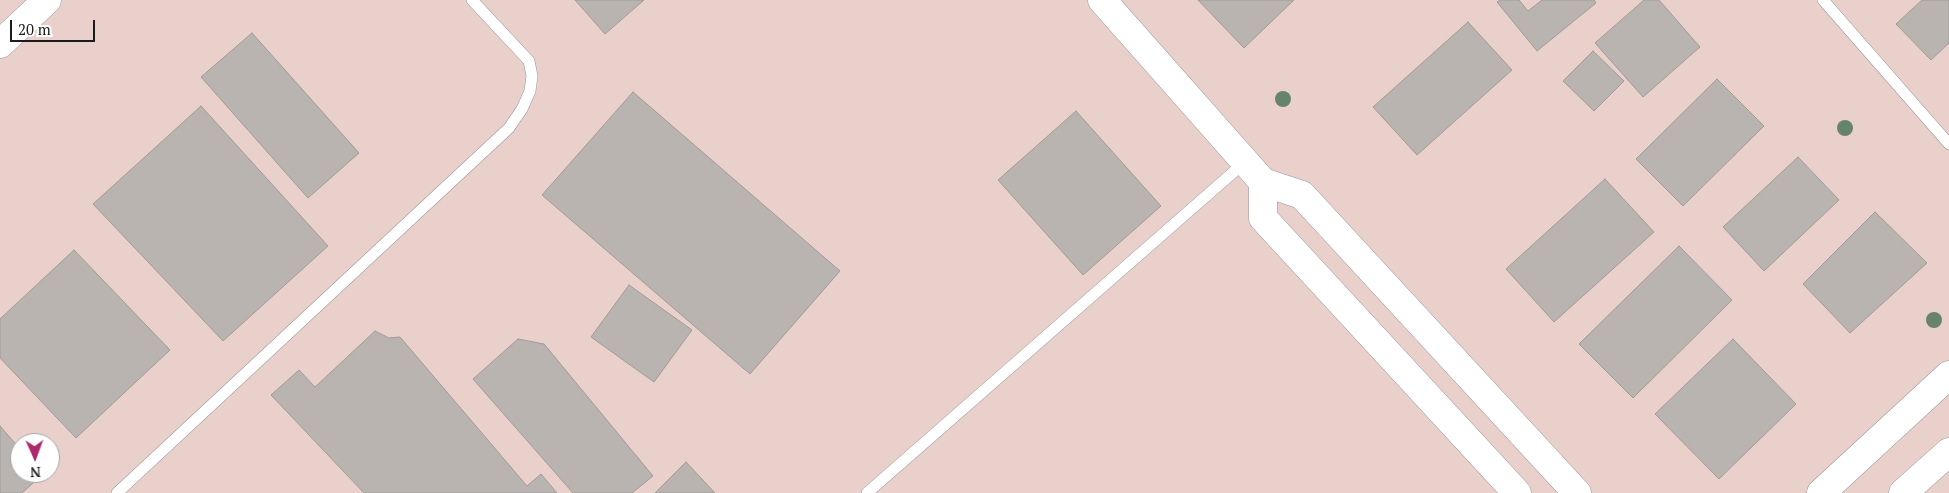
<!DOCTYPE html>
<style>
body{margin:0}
#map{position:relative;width:1949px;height:493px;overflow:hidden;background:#e0dfe5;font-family:"PT Serif",serif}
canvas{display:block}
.north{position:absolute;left:10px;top:433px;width:50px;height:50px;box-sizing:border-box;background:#fff;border:1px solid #a4a3a5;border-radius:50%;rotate:178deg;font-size:14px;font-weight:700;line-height:20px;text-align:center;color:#1b1a1d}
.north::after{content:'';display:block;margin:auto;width:18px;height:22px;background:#af286c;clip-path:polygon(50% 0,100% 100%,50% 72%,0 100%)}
.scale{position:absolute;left:10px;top:20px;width:85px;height:22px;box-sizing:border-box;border:2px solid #1b1a1d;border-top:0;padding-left:6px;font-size:15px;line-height:18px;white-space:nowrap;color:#1b1a1d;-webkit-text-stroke:4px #fff;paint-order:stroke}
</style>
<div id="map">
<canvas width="1949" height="493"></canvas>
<div class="north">N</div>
<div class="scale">20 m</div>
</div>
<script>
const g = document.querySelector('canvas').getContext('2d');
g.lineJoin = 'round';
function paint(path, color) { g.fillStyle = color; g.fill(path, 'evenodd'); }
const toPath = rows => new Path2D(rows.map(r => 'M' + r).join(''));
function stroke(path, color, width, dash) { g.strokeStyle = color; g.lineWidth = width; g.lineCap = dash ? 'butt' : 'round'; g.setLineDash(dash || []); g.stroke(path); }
paint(toPath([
 [0,0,1949,0,1949,493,0,493],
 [20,443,50,443,50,473,20,473]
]), '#ead0cb');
const building = toPath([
 [575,0,644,0,605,34,575,0],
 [1198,0,1294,0,1244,48,1198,0],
 [1500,0,1519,0,1528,11,1542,0,1594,0,1596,3,1537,51,1497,2,1500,0],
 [1644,0,1659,0,1700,47,1643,97,1595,43,1644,0],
 [1922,0,1949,0,1949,43,1931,60,1896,24,1922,0],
 [1468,22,1512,70,1417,155,1373,107,1468,22],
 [252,33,359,153,308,198,201,77,252,33],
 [1593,51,1624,81,1594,111,1563,81,1593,51],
 [1717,79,1764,126,1683,206,1636,159,1717,79],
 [633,92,840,271,750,374,542,195,633,92],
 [201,106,328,246,223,341,93,204,201,106],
 [1076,111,1161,206,1083,275,998,180,1076,111],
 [1798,157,1839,200,1764,271,1723,227,1798,157],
 [1605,179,1654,232,1554,322,1506,269,1605,179],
 [1875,212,1927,263,1850,333,1803,284,1875,212],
 [1679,246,1732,300,1633,398,1579,344,1679,246],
 [74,250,170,350,76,438,0,358,0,319,74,250],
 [629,285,692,330,654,382,591,337,629,285],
 [375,331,389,338,400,337,527,486,541,474,557,493,364,493,271,395,299,370,315,387,375,331],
 [518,339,544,344,653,476,632,493,573,493,473,379,518,339],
 [1733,339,1796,404,1719,479,1655,414,1733,339],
 [0,426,20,449,20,473,43,474,22,493,0,493,0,426],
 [686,462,715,493,655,493,686,462]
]);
paint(building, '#bab4b1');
stroke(building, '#a19b98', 1);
const lane = toPath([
 [1823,0,1949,144],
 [117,493,509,128,522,109,530,91,532,76,529,61,472,0],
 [867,493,1245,162]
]);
const secondary = toPath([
 [1102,0,1263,182,1302,195,1577,493],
 [0,44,47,0],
 [1263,182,1263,218,1517,493],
 [1821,493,1949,375],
 [1903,493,1949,452]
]);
stroke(lane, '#98979d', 12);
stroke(secondary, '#98979d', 29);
stroke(lane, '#fff', 11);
stroke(secondary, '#fff', 28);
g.fillStyle = '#65846a';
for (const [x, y] of [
 [1283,99],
 [1845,128],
 [1934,320]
]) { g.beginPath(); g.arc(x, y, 8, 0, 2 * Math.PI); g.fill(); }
</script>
